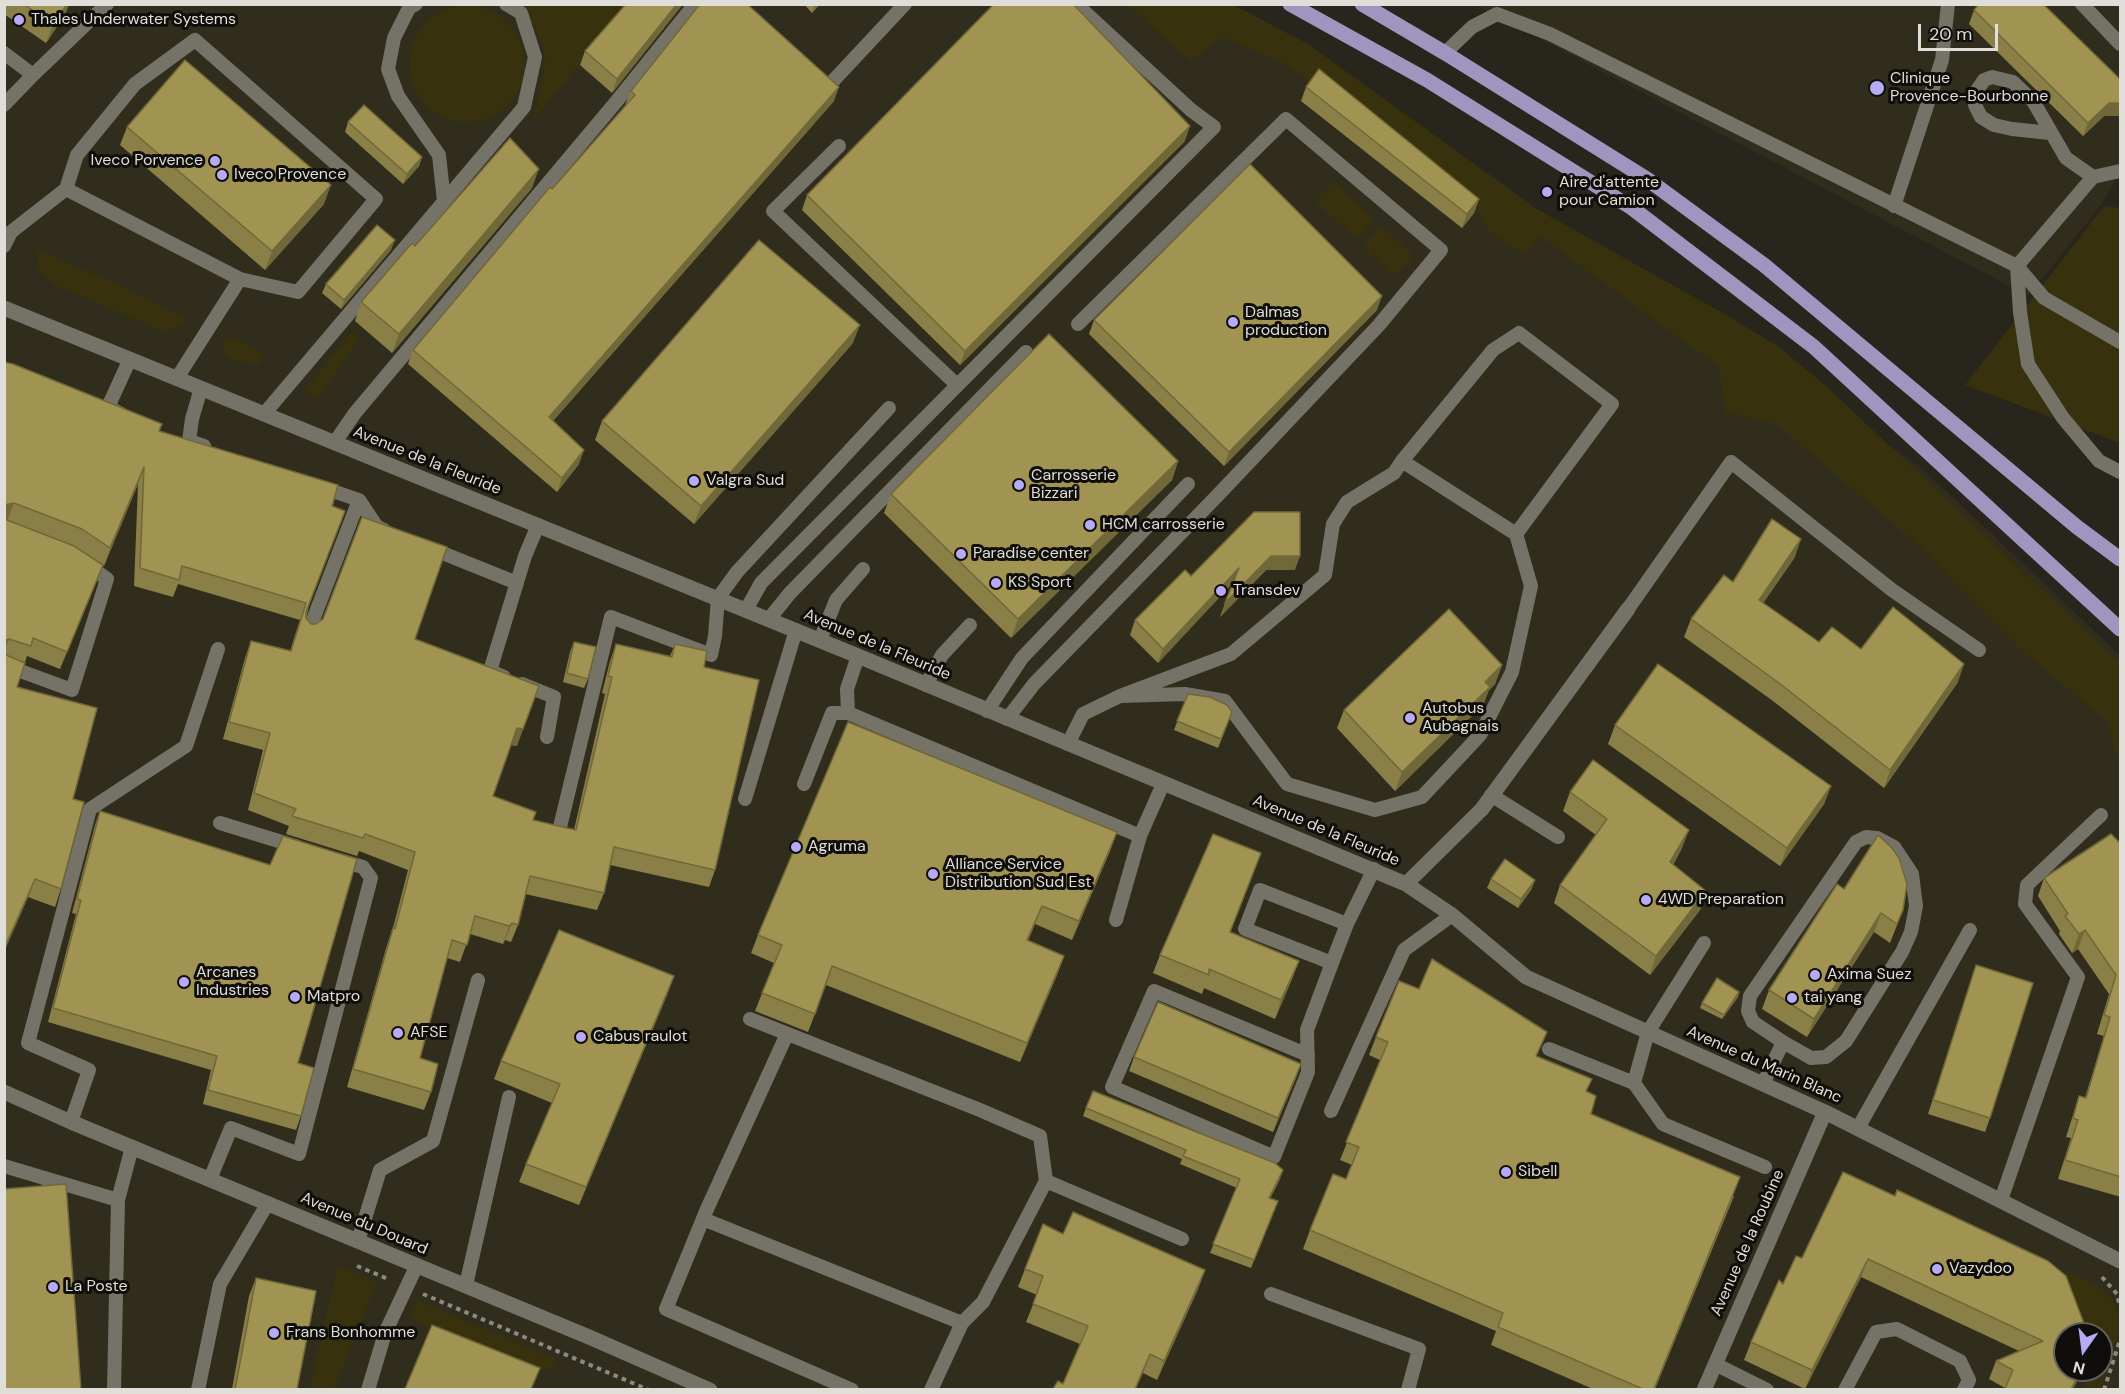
<!DOCTYPE html>
<style>
body{margin:0}
#map{position:relative;width:2125px;height:1394px;overflow:hidden;background:#27251c;font-family:"DM Sans",sans-serif}
canvas{display:block}
.frame{position:absolute;inset:0;border:6px solid #dfded8;pointer-events:none}
.north{position:absolute;left:2053px;top:1322px;width:60px;height:60px;box-sizing:border-box;background:#0f0e0a;border:2px solid #62615c;border-radius:50%;rotate:194deg;font-size:16px;font-weight:700;line-height:24px;text-align:center;color:#dfded8}
.north::after{content:'';display:block;margin:auto;width:21px;height:27px;background:#b7abf8;clip-path:polygon(50% 0,100% 100%,50% 72%,0 100%)}
.scale{position:absolute;left:1918px;top:24px;width:80px;height:27px;box-sizing:border-box;border:3px solid #dfded8;border-top:0;padding-left:8px;font-size:18px;line-height:21px;white-space:nowrap;color:#dfded8;-webkit-text-stroke:4px #0f0e0a;paint-order:stroke}
</style>
<div id="map">
<canvas width="2125" height="1394"></canvas>
<div class="frame"></div>
<div class="north">N</div>
<div class="scale">20 m</div>
</div>
<script>
const g = document.querySelector('canvas').getContext('2d');
g.lineJoin = 'round';
function paint(path, color) { g.fillStyle = color; g.fill(path, 'evenodd'); }
const toPath = rows => new Path2D(rows.map(r => 'M' + r).join(''));
function stroke(path, color, width, dash) { g.strokeStyle = color; g.lineWidth = width; g.lineCap = dash ? 'butt' : 'round'; g.setLineDash(dash || []); g.stroke(path); }
function write(font, color, halo, rows, align = 'center') {
  g.font = font + ' "DM Sans",sans-serif'; g.lineWidth = 6; g.setLineDash([]); g.textBaseline = 'middle'; g.strokeStyle = halo; g.fillStyle = color; for (const [text, x, y, turn = 0] of rows) {
    g.save(); g.translate(x, y); g.rotate((+turn || 0) * Math.PI / 180); g.textAlign = isNaN(turn) ? turn : align; if (halo) g.strokeText(text, 0, 0); g.fillText(text, 0, 0); g.restore();
  }
}
paint(toPath([
 [5,5,1208,5,1858,423,1924,470,2120,655,2120,1389,5,1390],
 [2065,1334,2101,1334,2101,1370,2065,1370],
 [1476,5,2120,5,2120,171,2102,204,2028,296]
]), '#302d1d');
paint(toPath([
 [519,5,627,5,533,121,543,78,545,58,542,42,532,21],
 [1128,5,1234,5,1308,44,1537,209,1728,316,1779,347,1826,386,2120,663,2120,755,2112,747,2110,724,2018,647,1917,544,1776,424,1725,412,1719,367,1540,236,1526,255,1488,231,1472,194,1287,65,1223,37,1190,61],
 '409 64a58 58 0 1 1 116 0a58 58 0 1 1-116 0Z',
 [1334,181,1375,220,1357,239,1315,202],
 [2104,206,2120,208,2120,443,1965,385],
 [1381,226,1411,253,1411,260,1397,273,1391,274,1363,247],
 [37,249,117,284,188,320,165,332,53,284,38,268],
 [352,332,359,339,319,398,304,391],
 [226,337,234,338,264,353,259,364,237,362,225,356,224,346],
 [338,1265,377,1282,335,1389,309,1389],
 [2065,1270,2094,1284,2109,1295,2118,1312,2119,1331,2100,1389,2084,1389,2089,1370,2101,1370,2101,1334,2077,1334,2060,1288],
 [417,1300,556,1359,552,1368,540,1370,534,1387,497,1379,478,1348,409,1319]
]), '#38310e');
stroke(toPath([
 [357,1266,388,1279],
 [2102,1277,2117,1294,2120,1307],
 [423,1294,649,1390],
 [2104,1390,2120,1340]
]), '#8b8a82', 4, [4.5, 4.5]);
stroke(toPath([
 [416,4,409,8,394,38,388,69,398,96,439,155,444,201],
 [2082,4,2120,44],
 [4,53,33,75,4,105],
 [1445,53,1472,27,1497,14,1550,34,2017,266,2044,298,2120,342],
 [33,75,107,4],
 [833,81,905,4],
 [2050,133,2012,129,1994,125,1981,117,1975,105,1976,92,1984,80,1992,77,2013,82,2033,101,2066,158,2093,177],
 [839,146,773,211,957,385],
 [2093,177,2017,266,2020,312,2028,364,2063,418,2099,461,2120,472],
 [2093,177,2120,171],
 [1894,206,1942,60,1948,4],
 [4,246,11,232,66,189],
 [177,378,240,279,66,189,77,155,135,84,195,40,376,199,298,292,240,279],
 [201,388,192,419,189,441,204,446],
 [121,414,108,407,130,359],
 [264,414,524,107,535,57,521,13,506,4],
 [335,442,355,413,616,102,695,4],
 [1402,461,1493,350,1519,333,1612,404,1516,534],
 [318,486,359,500,377,527,384,530],
 [430,548,517,583],
 [1628,609,1731,462,1892,590,1979,650],
 [746,610,761,583,1214,127,1191,110,1076,4],
 [769,619,790,593,1026,352],
 [308,633,359,500],
 [820,640,836,600,863,569],
 [858,656,847,689,848,713,1140,836,1163,784],
 [4,665,72,690,107,579,86,564],
 [504,677,490,671,525,556,538,525],
 [522,684,554,697,547,737],
 [926,685,942,655,970,625],
 [987,711,1022,658,1188,484],
 [1007,719,1034,684,1217,496,1379,325,1441,250,1286,119,1078,324],
 [1068,744,1083,714,1120,696,1231,654,1325,575,1333,524,1347,502,1394,473,1402,461,1516,534,1531,586,1512,672,1480,735,1422,797,1375,810,1287,784,1225,701,1185,694,1120,696],
 [804,784,832,713,848,713],
 [1491,795,1558,837],
 [745,799,796,630],
 [220,823,298,847],
 [558,835,611,617,711,655,715,636,718,598,737,572,889,408],
 [1116,920,1140,836],
 [1704,943,1648,1032,1634,1083,1663,1124,1765,1167],
 [1332,963,1347,924],
 [750,1019,980,1110,1040,1136,1046,1181],
 [787,1034,707,1209,666,1309,852,1390],
 [1549,1049,1634,1083],
 [1308,1055,1154,991,1112,1087,1274,1157,1308,1072,1307,1030,1332,963,1245,929,1260,890,1347,924,1374,869],
 [1763,1084,1783,1042,1811,1058,1826,1057,1846,1041,1902,952,1911,932,1916,906,1912,874,1894,847,1877,838,1866,837,1856,842,1750,996,1748,1011,1753,1022,1783,1042],
 [1331,1111,1404,950,1452,915],
 [71,1122,89,1070,28,1043,90,809,186,746,218,649],
 [1858,1128,1970,930],
 [4,1166,118,1200],
 [210,1179,231,1128,299,1154,371,878,363,867,339,860],
 [2001,1200,2078,977,2025,904,2027,885,2101,815],
 [703,1219,962,1323],
 [358,1241,380,1170,433,1141,478,980],
 [466,1285,509,1097],
 [1271,1294,1419,1349,1408,1390],
 [1715,1364,1767,1390],
 [114,1390,118,1200,132,1147],
 [198,1390,220,1284,268,1203],
 [368,1390,385,1333,417,1265],
 [931,1390,962,1323,983,1302,1046,1181,1182,1239],
 [1845,1390,1876,1332,1897,1329,1960,1361,1969,1380,1964,1390]
]), '#757368', 14);
stroke(toPath([
 [4,308,858,656,1406,884,1482,809,1628,609],
 [1406,884,1452,915,1526,977,1825,1112,2120,1261],
 [4,1092,71,1122,589,1337,710,1390],
 [1704,1390,1825,1112]
]), '#757368', 15);
stroke(toPath([
 [1290,4,1427,80,1632,208,1814,347,2120,629],
 [1362,4,1445,53,1647,179,1764,265,2077,527,2120,559]
]), '#9e96bf', 15);
paint(toPath([
 [4,4,69,4,65,15,46,43,4,14],
 [626,4,683,4,612,93,580,65,585,51],
 [804,4,820,4,812,13],
 [1974,10,2121,80,2121,116,2104,116,2083,136,1969,24],
 [1306,87,1479,199,1474,213,1462,228,1301,101],
 [631,91,834,101,553,421,579,464,557,492,408,364,413,350,626,105,625,105],
 [348,122,422,157,419,166,403,184,345,132],
 [127,127,324,204,265,270,120,145],
 [1185,141,960,365,802,210,807,195],
 [532,188,392,353,355,321,361,302,415,246],
 [391,250,341,309,322,293,326,284],
 [1377,310,1224,466,1089,334,1094,320],
 [853,343,694,524,595,440,602,421],
 [4,362,159,431,338,485,306,618,311,624,415,639,517,746,511,745,493,796,533,820,574,830,605,694,602,693,610,661,616,644,670,656,675,644,704,667,715,870,709,887,610,865,604,893,597,910,525,894,518,925,511,942,505,940,503,944,470,934,460,962,447,958,420,1058,431,1092,424,1110,347,1087,387,945,393,928,408,870,359,851,357,856,286,834,289,826,248,810,263,750,223,739,245,658,251,641,290,651,300,620,178,584,173,597,134,586,138,484,104,566,88,555,103,565,60,669,27,656,17,687,73,799,61,889,55,907,28,897,4,952],
 [1178,461,1172,480,1011,638,884,513,891,494],
 [1254,512,1295,570,1266,570,1220,617,1233,582,1158,663,1130,635,1135,620,1191,576],
 [1795,557,1763,603,1819,642,1861,649,1958,682,1884,788,1773,701,1684,637,1691,619],
 [574,642,588,679,584,688,563,682,570,652],
 [1502,665,1495,684,1489,690,1483,705,1395,791,1337,728,1344,710],
 [1188,694,1229,721,1218,748,1174,730],
 [1615,725,1831,786,1824,804,1780,866,1608,744],
 [1570,792,1682,848,1673,865,1706,891,1700,910,1650,975,1554,903,1560,885,1596,835,1563,811],
 [100,811,298,1063,301,1116,296,1130,203,1104,211,1070,48,1022,76,914,72,913,95,825],
 [1117,832,1110,851,1072,940,1035,924,1028,941,1064,956,1057,975,1020,1062,826,985,808,1032,755,1011,774,963,751,953,758,935],
 [2121,844,2121,1197,2058,1179,2071,1138,2066,1137,2073,1115,2079,1096,2085,1098,2104,1036,2097,1034,2109,994,2078,949,2072,953,2059,934,2060,931,2038,896,2044,878],
 [1491,879,1535,880,1531,890,1518,908,1487,888],
 [1844,889,1903,910,1890,943,1874,932,1807,1037,1762,1009,1769,990],
 [1230,932,1299,961,1292,979,1275,1019,1204,988,1202,994,1153,973,1160,955],
 [1976,965,1990,1118,1985,1132,1928,1114],
 [674,976,667,995,579,1205,519,1182,526,1164,552,1103,494,1079,501,1061],
 [1739,992,1738,997,1722,1019,1700,1008,1702,1003],
 [1376,1037,1537,1056,1587,1092,1591,1114,1734,1196,1655,1389,1593,1389,1491,1345,1496,1331,1303,1249,1310,1230,1346,1179,1352,1165,1340,1160,1380,1060,1369,1055],
 [1134,1057,1296,1078,1273,1132,1129,1071],
 [1086,1108,1280,1179,1270,1198,1278,1201,1251,1268,1210,1253,1237,1188,1180,1164,1182,1159,1083,1116],
 [1843,1172,2088,1334,2005,1388,1989,1379,1996,1361,2019,1351,1861,1277,1805,1389,1744,1360,1751,1342,1783,1284,1802,1258],
 [1063,1234,1205,1270,1198,1289,1157,1380,1143,1373,1053,1389,1063,1384,1080,1344,1026,1322,1037,1295,1018,1287,1025,1269],
 [256,1278,297,1389,232,1389,249,1296]
]), '#8a7f47');
paint(toPath([
 [67,4,69,4,65,15,46,43,53,25],
 [677,4,683,4,612,93,617,79],
 [815,4,820,4,812,13],
 [839,87,834,101,544,431,549,417],
 [2109,103,2121,103,2121,116,2104,116,2083,136,2088,123],
 [1190,126,1185,141,960,365,965,351],
 [422,157,419,166,403,184,407,174],
 [539,169,532,188,392,353,399,334],
 [331,185,324,204,265,270,272,251],
 [1479,199,1474,213,1462,228,1467,214],
 [395,240,391,250,341,309,344,300],
 [1382,296,1377,310,1224,466,1229,452],
 [860,325,853,343,694,524,701,506],
 [584,450,579,464,557,492,562,478],
 [1178,461,1172,480,1011,638,1018,619],
 [144,467,138,484,104,566,110,548],
 [14,503,7,521,4,521,4,505],
 [1801,539,1795,557,1753,618,1759,600],
 [1271,556,1300,556,1295,570,1266,570,1220,617,1225,603],
 [103,565,96,583,60,669,67,652],
 [1239,568,1234,582,1158,663,1163,649],
 [9,639,4,652,4,641],
 [1964,664,1958,682,1884,788,1890,770],
 [1502,665,1495,684,1489,690,1483,705,1395,791,1402,772,1485,682],
 [533,703,517,746,510,745,517,728],
 [1831,786,1824,804,1780,866,1787,848],
 [1689,830,1682,848,1663,881,1670,862],
 [1117,832,1110,851,1072,940,1079,921],
 [35,879,28,897,4,952,4,949],
 [1535,880,1531,890,1518,908,1521,899],
 [1706,891,1700,910,1650,975,1656,956],
 [1042,906,1035,924,1020,959,1027,940],
 [1881,913,1874,932,1807,1037,1814,1019],
 [512,923,505,940,503,944,509,926],
 [2085,930,2078,949,2072,953,2079,934],
 [1064,956,1057,975,1020,1062,1027,1043],
 [1299,961,1292,979,1275,1019,1281,1000],
 [674,976,667,995,579,1205,586,1187],
 [1739,992,1738,997,1722,1019,1724,1015],
 [1301,1064,1296,1078,1273,1132,1278,1118],
 [1283,1170,1280,1179,1266,1207,1269,1198],
 [1740,1177,1655,1389,1654,1389],
 [1868,1259,1861,1277,1805,1389,1812,1370],
 [1205,1270,1198,1289,1157,1380,1164,1361],
 [1150,1354,1143,1373,1136,1389,1135,1389],
 [2081,1370,2083,1370,2073,1389,2071,1389]
]), '#716839');
const building = toPath([
 [24,4,67,4,53,25,24,4],
 [626,4,677,4,617,79,585,51,626,4],
 [700,4,747,4,839,87,549,417,584,450,562,478,413,350,550,187,552,189,635,95,631,91,700,4],
 [994,4,1073,4,1190,126,965,351,807,195,994,4],
 [1979,4,2043,4,2121,80,2121,103,2109,103,2088,123,1974,10,1979,4],
 [185,60,331,185,272,251,127,127,185,60],
 [1319,69,1479,199,1467,214,1306,87,1319,69],
 [364,105,422,157,407,174,348,122,364,105],
 [510,138,539,169,399,334,361,302,412,243,415,246,510,138],
 [1250,164,1382,296,1229,452,1094,320,1250,164],
 [377,225,395,240,344,300,326,284,377,225],
 [759,240,860,325,701,506,602,421,759,240],
 [1049,334,1178,461,1018,619,891,494,1049,334],
 [4,362,13,364,162,424,159,431,338,485,332,506,345,511,306,612,306,618,311,624,316,624,323,619,362,517,447,547,415,639,539,686,523,729,517,728,493,796,536,812,533,820,576,830,612,677,608,676,616,644,672,657,675,644,707,651,704,667,759,680,715,870,614,847,604,893,530,876,518,925,512,923,509,926,475,916,467,945,452,940,420,1058,438,1064,431,1092,353,1069,393,928,395,929,415,852,365,834,363,838,292,816,296,809,254,793,270,733,229,722,251,641,291,651,306,603,182,566,179,580,140,568,144,467,110,548,82,529,14,503,4,505,4,362],
 [1254,512,1300,512,1300,556,1271,556,1225,603,1239,568,1163,649,1135,620,1185,570,1191,576,1254,512],
 [4,518,7,520,74,546,103,565,67,652,33,638,31,646,9,639,4,641,4,518],
 [1772,519,1801,539,1759,600,1819,642,1832,627,1861,649,1893,607,1964,664,1890,770,1779,683,1691,619,1724,575,1733,582,1772,519],
 [1449,609,1502,665,1485,682,1490,687,1402,772,1344,710,1449,609],
 [574,642,596,647,588,679,567,673,574,642],
 [4,654,25,663,17,687,97,708,73,799,84,802,61,889,35,879,4,949,4,654],
 [1658,664,1831,786,1787,848,1615,725,1658,664],
 [1188,694,1210,697,1227,705,1232,712,1221,739,1177,721,1188,694],
 [848,722,1117,832,1079,921,1042,906,1027,940,1064,956,1027,1043,832,966,815,1014,762,993,782,945,758,935,848,722],
 [1593,760,1689,830,1670,862,1706,891,1656,956,1560,885,1607,819,1570,792,1593,760],
 [100,811,270,865,283,836,357,859,298,1063,314,1068,301,1116,208,1090,217,1056,53,1008,81,900,77,899,100,811],
 [1213,834,1261,853,1230,932,1299,961,1281,1000,1209,969,1209,975,1160,955,1213,834],
 [2111,834,2121,844,2121,1177,2065,1160,2078,1120,2073,1118,2079,1096,2086,1098,2110,1017,2104,1015,2116,975,2085,930,2079,934,2065,916,2068,914,2044,878,2111,834],
 [1878,835,1892,848,1899,858,1907,884,1903,910,1897,924,1881,913,1814,1019,1769,990,1837,884,1844,889,1878,835],
 [1505,859,1535,880,1521,899,1491,879,1505,859],
 [559,930,674,976,586,1187,526,1164,560,1084,501,1061,559,930],
 [1432,959,1547,1032,1536,1056,1592,1079,1586,1091,1596,1096,1591,1114,1740,1177,1654,1389,1643,1389,1498,1327,1503,1313,1310,1230,1333,1174,1346,1179,1359,1147,1346,1142,1388,1042,1376,1037,1399,981,1419,989,1432,959],
 [1976,965,2033,983,1990,1118,1933,1100,1976,965],
 [1717,978,1739,992,1724,1015,1702,1003,1717,978],
 [1158,1002,1301,1064,1278,1118,1134,1057,1158,1002],
 [1093,1091,1275,1163,1283,1170,1269,1198,1278,1201,1254,1260,1213,1244,1240,1179,1183,1156,1186,1150,1086,1108,1093,1091],
 [1843,1172,1895,1196,1897,1190,2048,1261,2066,1276,2088,1334,2065,1334,2065,1370,2081,1370,2071,1389,2005,1389,2013,1370,1996,1361,2043,1341,1868,1259,1812,1370,1751,1342,1779,1280,1783,1284,1796,1256,1802,1258,1843,1172],
 [66,1184,81,1389,4,1389,4,1189,66,1184],
 [1073,1212,1205,1270,1164,1361,1150,1354,1135,1389,1053,1389,1058,1381,1063,1384,1088,1326,1033,1304,1043,1276,1025,1269,1043,1224,1063,1234,1073,1212],
 [256,1278,316,1291,297,1389,235,1389,256,1278],
 [432,1325,540,1368,531,1389,405,1389,432,1325]
]);
paint(building, '#a19452');
stroke(building, '#716839', 1.5);
for (const [x, y, r, color] of [
 [19,20,6,"#b7abf8"],
 [1877,88,8,"#b7abf8"],
 [215,161,6,"#b7abf8"],
 [222,175,6,"#b7abf8"],
 [1547,192,6,"#b7abf8"],
 [1233,322,6,"#b7abf8"],
 [694,481,6,"#b7abf8"],
 [1019,485,6,"#b7abf8"],
 [1090,525,6,"#b7abf8"],
 [961,554,6,"#b7abf8"],
 [996,583,6,"#b7abf8"],
 [1221,591,6,"#b7abf8"],
 [1410,718,6,"#b7abf8"],
 [796,847,6,"#b7abf8"],
 [933,874,6,"#b7abf8"],
 [1646,900,6,"#b7abf8"],
 [1815,975,6,"#b7abf8"],
 [184,982,6,"#b7abf8"],
 [295,997,6,"#b7abf8"],
 [1792,998,6,"#b7abf8"],
 [398,1033,6,"#b7abf8"],
 [581,1037,6,"#b7abf8"],
 [1506,1172,6,"#b7abf8"],
 [1937,1269,6,"#b7abf8"],
 [53,1287,6,"#b7abf8"],
 [274,1333,6,"#b7abf8"]
]) { const dot = new Path2D(); dot.arc(x, y, r, 0, 2 * Math.PI); g.fillStyle = color; g.fill(dot); stroke(dot, '#0f0e0a', 2); }
write('16px', '#dfded8', '#0f0e0a', [
 ["Thales Underwater Systems",31,20],
 ["Clinique",1890,79],
 ["Provence-Bourbonne",1890,97],
 ["Iveco Porvence",203,161,"right"],
 ["Iveco Provence",234,175],
 ["Aire d'attente",1559,183],
 ["pour Camion",1559,201],
 ["Dalmas",1245,313],
 ["production",1245,331],
 ["Carrosserie",1031,476],
 ["Bizzari",1031,494],
 ["Valgra Sud",706,481],
 ["HCM carrosserie",1102,525],
 ["Paradise center",973,554],
 ["KS Sport",1008,583],
 ["Transdev",1233,591],
 ["Autobus",1422,709],
 ["Aubagnais",1422,727],
 ["Agruma",808,847],
 ["Alliance Service",945,865],
 ["Distribution Sud Est",945,883],
 ["4WD Preparation",1658,900],
 ["Arcanes",196,973],
 ["Industries",196,991],
 ["Axima Suez",1827,975],
 ["Matpro",307,997],
 ["tai yang",1804,998],
 ["AFSE",410,1033],
 ["Cabus raulot",593,1037],
 ["Sibell",1518,1172],
 ["Vazydoo",1949,1269],
 ["La Poste",65,1287],
 ["Frans Bonhomme",286,1333]
], 'left');
write('16px', '#dfded8', '#0f0e0a', [
 ["Avenue de la Fleuride",427,461,22],
 ["Avenue de la Fleuride",877,645,23],
 ["Avenue de la Fleuride",1326,831,23],
 ["Avenue du Marin Blanc",1764,1065,24],
 ["Avenue du Douard",364,1224,23],
 ["Avenue de la Roubine",1748,1243,-66]
]);
</script>
